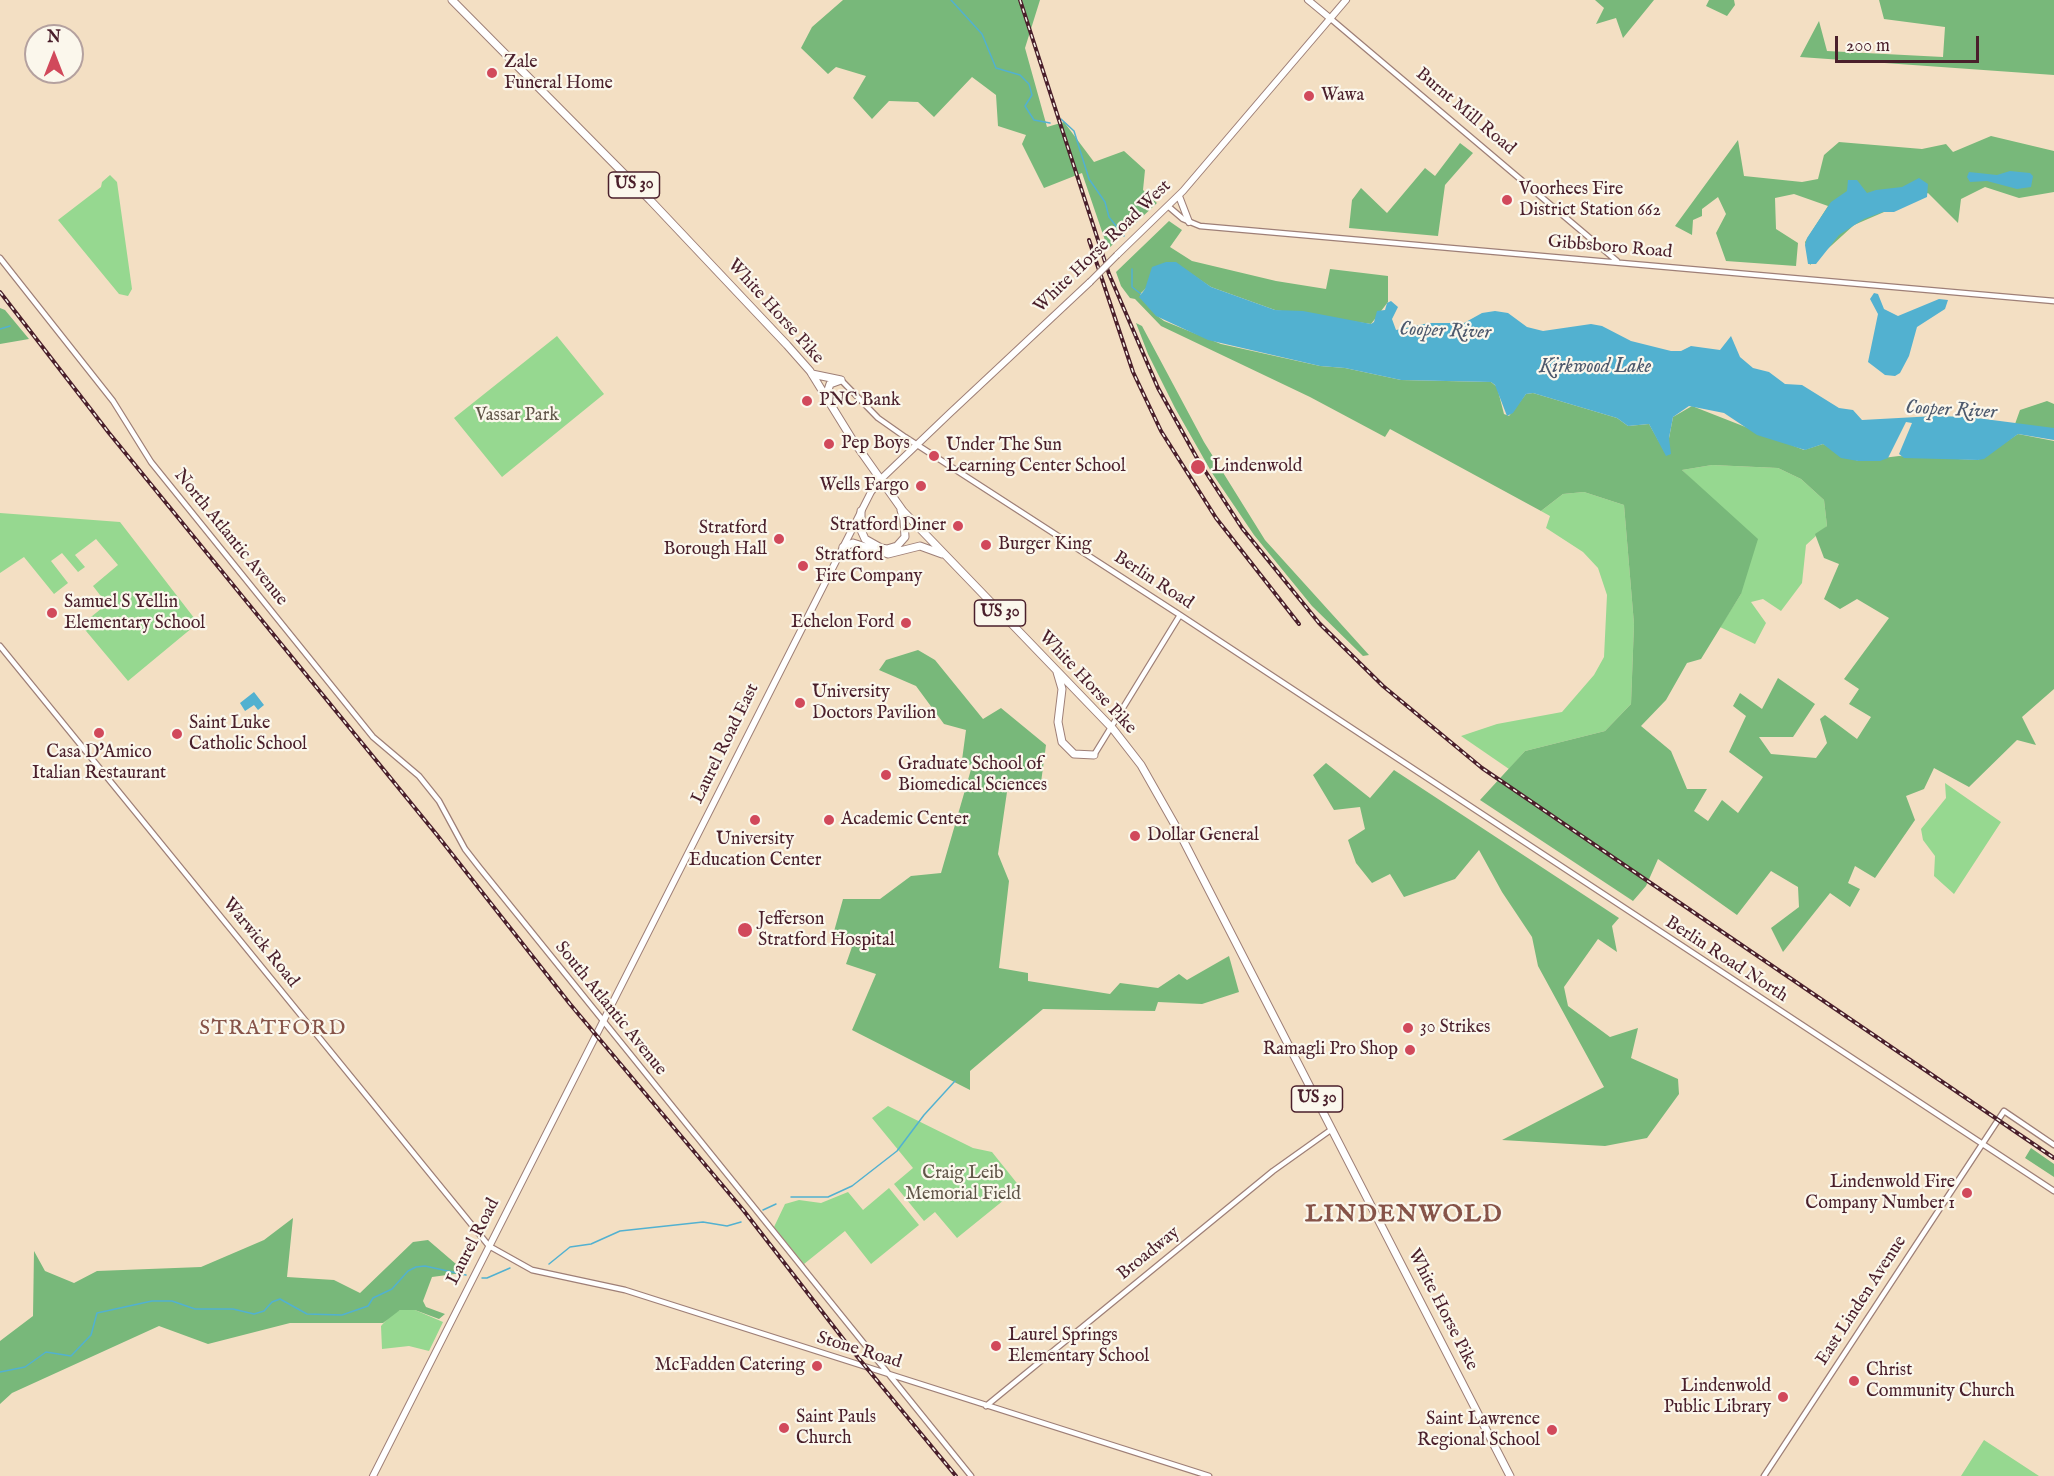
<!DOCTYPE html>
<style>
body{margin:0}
#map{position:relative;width:2054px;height:1476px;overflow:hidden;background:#f3dfc3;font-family:"IM FELL English",serif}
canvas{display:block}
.north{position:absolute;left:24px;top:24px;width:60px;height:60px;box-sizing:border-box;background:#fbf7ec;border:2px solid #b4a19f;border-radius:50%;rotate:0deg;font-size:16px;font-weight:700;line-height:24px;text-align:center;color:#4a1f2b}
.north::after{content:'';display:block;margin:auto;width:21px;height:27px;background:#d1495b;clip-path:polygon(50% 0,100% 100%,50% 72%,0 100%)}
.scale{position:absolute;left:1835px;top:36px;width:144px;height:27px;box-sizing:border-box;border:3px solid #4a1f2b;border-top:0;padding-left:8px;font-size:18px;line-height:21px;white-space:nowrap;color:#4a1f2b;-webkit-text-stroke:4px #fbf7ec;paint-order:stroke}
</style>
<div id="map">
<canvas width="2054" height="1476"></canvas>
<div class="north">N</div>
<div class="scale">200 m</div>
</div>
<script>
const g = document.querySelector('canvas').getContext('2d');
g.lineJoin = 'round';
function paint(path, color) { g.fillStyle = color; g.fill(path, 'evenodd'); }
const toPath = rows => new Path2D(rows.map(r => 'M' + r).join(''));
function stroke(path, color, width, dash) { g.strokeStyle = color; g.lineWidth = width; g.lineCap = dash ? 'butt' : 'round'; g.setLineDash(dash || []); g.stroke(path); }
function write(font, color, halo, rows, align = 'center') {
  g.font = font + ' "IM FELL English",serif'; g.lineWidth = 4.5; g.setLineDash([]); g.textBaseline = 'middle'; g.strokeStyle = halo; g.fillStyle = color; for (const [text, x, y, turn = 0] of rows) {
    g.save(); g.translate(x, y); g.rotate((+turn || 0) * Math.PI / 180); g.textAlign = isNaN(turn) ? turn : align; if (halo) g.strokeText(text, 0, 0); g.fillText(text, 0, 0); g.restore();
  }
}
paint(toPath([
 [110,175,117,182,132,289,128,296,119,294,58,220,101,187,102,182],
 [557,336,604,394,502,477,454,418],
 [1712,465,1778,468,1801,479,1824,500,1827,526,1806,545,1802,583,1781,611,1763,599,1751,602,1766,623,1755,644,1720,627,1741,594,1716,503,1682,470],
 [1584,492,1624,505,1634,624,1631,704,1605,731,1525,751,1509,769,1461,736,1497,724,1562,712,1594,675,1604,657,1607,595,1598,568,1583,552,1546,528,1550,516,1541,511,1563,494],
 [0,513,120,522,198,623,128,681,81,625,107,604,93,586,118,565,96,539,75,555,85,567,78,572,62,553,51,561,68,583,54,594,24,557,0,573],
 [1945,783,2001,822,1954,894,1934,876,1935,856,1923,840,1921,829,1946,798],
 [888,1106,973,1148,992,1152,1020,1187,957,1238,935,1212,924,1221,894,1184,913,1168,872,1118],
 [889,1188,919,1225,871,1264,845,1231,804,1264,774,1227,785,1204,799,1200,821,1203,848,1192,863,1210],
 [400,1310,415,1310,443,1322,429,1351,409,1346,382,1349,381,1326,392,1314],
 [1984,1440,2039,1476,1961,1476]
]), '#96d890');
paint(toPath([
 [843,0,1040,0,1025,48,1047,127,1064,122,1094,162,1124,151,1145,170,1143,190,1157,203,1108,249,1082,173,1044,188,1022,144,1026,135,998,126,996,95,972,77,934,117,918,102,889,101,872,119,853,98,866,76,836,67,828,74,801,48,812,27],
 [1595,0,1654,0,1623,38,1616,18,1596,24,1604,8],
 [1709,0,1734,0,1735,5,1727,16,1706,6],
 [1879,0,2054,0,2054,75,1800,57,1819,21,1827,51,1943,57,1945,27,1884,19],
 [1991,136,2054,151,2054,192,2019,198,1985,187,1961,199,1958,223,1928,193,1854,225,1810,265,1805,242,1828,206,1794,194,1775,198,1776,229,1798,243,1796,266,1726,261,1716,233,1726,214,1718,197,1702,209,1702,216,1693,220,1692,235,1675,226,1738,140,1744,176,1802,182,1818,179,1824,155,1839,142,1922,149,1946,144,1953,152],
 [1460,143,1473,153,1445,185,1438,236,1349,228,1352,200,1361,188,1387,213,1425,168,1435,176],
 [1169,221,1182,230,1170,247,1192,261,1276,281,1326,289,1330,269,1388,276,1388,302,1371,324,1275,310,1211,287,1173,262,1140,294,1156,315,1164,321,1221,344,1320,366,1345,368,1401,380,1491,382,1497,387,1504,414,1509,416,1526,394,1533,393,1617,418,1628,426,1649,424,1666,454,1673,417,1692,406,1804,450,1823,444,1858,461,1899,456,1978,460,2018,434,2054,441,2054,689,2022,717,2036,745,2017,740,1969,787,1934,768,1924,789,1906,796,1915,820,1875,878,1855,866,1848,883,1860,889,1850,907,1830,893,1783,952,1771,928,1799,907,1798,887,1771,871,1737,915,1658,859,1646,886,1633,901,1480,800,1525,751,1605,731,1631,704,1634,624,1624,505,1584,492,1563,494,1541,511,1390,429,1385,437,1310,397,1161,326,1135,299,1130,298,1121,286,1116,272],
 [1712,465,1778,468,1801,479,1824,500,1827,526,1815,534,1824,558,1839,564,1824,599,1840,609,1857,599,1889,618,1844,679,1859,689,1849,704,1871,717,1857,739,1825,715,1820,719,1827,743,1816,758,1771,754,1759,737,1793,737,1815,704,1778,678,1762,709,1740,693,1733,706,1746,716,1729,752,1763,777,1738,813,1722,800,1708,821,1694,811,1707,789,1687,789,1671,751,1641,726,1666,700,1687,663,1701,659,1741,594,1758,539,1682,470],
 [0,308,5,310,29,339,0,344],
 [1136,323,1142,326,1204,442,1265,540,1369,655,1363,656,1312,606,1254,535,1212,473,1175,408,1148,354],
 [2047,401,2054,404,2054,432,2015,424,2020,410],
 [918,650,935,660,983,719,1001,708,1046,745,1040,790,1008,785,998,854,1009,881,999,968,1028,973,1028,981,1110,994,1120,983,1158,988,1179,974,1187,980,1229,956,1239,992,1202,1004,1158,1002,1155,1011,1043,1009,970,1071,970,1090,852,1030,876,974,846,964,853,944,833,935,843,899,880,899,911,876,941,873,972,766,962,760,966,730,944,724,916,686,879,670,886,660],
 [1326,763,1370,798,1394,770,1619,918,1612,926,1617,952,1598,939,1564,987,1568,1006,1610,1037,1638,1028,1631,1058,1678,1079,1679,1094,1647,1138,1605,1146,1502,1140,1604,1087,1538,966,1532,937,1502,892,1479,850,1455,879,1404,897,1390,874,1372,883,1356,863,1348,840,1365,829,1360,807,1334,810,1313,775],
 [2031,1148,2054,1164,2054,1177,2025,1158],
 [293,1218,287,1277,334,1280,360,1293,413,1242,428,1240,463,1270,462,1273,432,1277,423,1301,426,1307,445,1314,439,1319,415,1310,400,1310,383,1323,290,1323,208,1344,159,1326,12,1393,0,1404,0,1341,33,1316,34,1251,45,1271,74,1283,97,1271,201,1267,264,1240]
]), '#78b87a');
paint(toPath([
 [2010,171,2030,173,2033,176,2031,187,2017,189,1987,181,1970,182,1967,177,1969,172,1997,175],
 [1919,178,1928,184,1927,197,1894,212,1883,212,1864,219,1839,235,1816,264,1808,264,1805,245,1807,238,1831,202,1847,191,1848,180,1857,180,1867,193,1876,190,1902,187],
 [1166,262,1176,262,1211,287,1275,310,1303,311,1371,324,1374,322,1377,311,1385,310,1387,303,1391,301,1398,307,1392,319,1396,330,1429,323,1464,323,1482,313,1495,311,1508,313,1527,327,1543,331,1591,324,1602,326,1631,341,1671,351,1681,351,1691,346,1720,350,1731,336,1740,357,1753,368,1769,372,1785,384,1802,385,1839,408,1853,410,1862,420,1935,416,1969,417,2054,428,2054,440,2018,434,1984,459,1978,460,1904,458,1899,454,1912,423,1906,422,1888,458,1880,461,1858,461,1841,458,1823,444,1805,450,1757,435,1724,413,1689,406,1673,417,1669,438,1671,454,1666,456,1649,424,1628,426,1617,418,1533,393,1526,394,1513,413,1507,416,1495,385,1491,382,1401,380,1345,368,1320,366,1208,340,1156,316,1139,297,1145,289,1152,267],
 [1874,293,1878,294,1884,309,1898,316,1939,299,1948,300,1945,309,1917,327,1909,356,1900,373,1895,376,1885,375,1868,362,1878,314,1870,299],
 [254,692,264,705,258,710,254,705,245,711,240,703]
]), '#52b1d0');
stroke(toPath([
 [951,0,982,34,996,68,1020,75,1029,84,1032,95,1025,106,1034,120,1050,123],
 [1061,119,1074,131,1089,179,1105,202,1109,217,1124,236],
 [1132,269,1132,287,1141,294],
 [0,329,10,326],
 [791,1197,828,1197,852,1186,897,1151,924,1115,955,1081],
 [763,1210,776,1204],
 [549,1264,570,1247,591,1244,620,1231,703,1222,727,1226,741,1222],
 [482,1278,487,1278,510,1268],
 [0,1372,25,1367,46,1352,71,1356,91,1335,97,1313,152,1301,172,1301,195,1309,233,1309,254,1314,264,1311,272,1302,280,1299,307,1314,342,1315,368,1306,373,1298,392,1289,408,1271,416,1267,425,1266,466,1275]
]), '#52b1d0', 1.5);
const minor = toPath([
 [1331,19,1617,261],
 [1169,207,1183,219,1200,226,2054,301],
 [0,258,113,401,151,462,373,737,419,776,439,801,465,849,479,867,971,1476],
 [841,380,878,418,905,437,1180,615,2054,1191],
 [0,646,489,1246,532,1270,625,1290,1209,1476],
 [1094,755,1180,615],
 [986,1406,1273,1171,1332,1129],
 [1764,1476,2004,1111,2054,1145]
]);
const major = toPath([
 [1308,0,1331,19],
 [1179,196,1189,222],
 [1117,255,1183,191,1346,0],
 [373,1476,871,492,880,480,949,414,1090,282]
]);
const highway = toPath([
 [452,0,650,200,787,345,810,371,852,439,903,511,1113,729,1141,765,1179,832,1510,1476],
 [812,374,841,380],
 [826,396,830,384,841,380],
 [861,511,861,530,865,539,881,548,887,549,897,546,905,537,904,520,901,510],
 [843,547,853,543,888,554,920,546,942,554],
 [1057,672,1062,689,1058,722,1062,742,1074,754,1094,755]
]);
stroke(minor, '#9e7f77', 7);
stroke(major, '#9e7f77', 8);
stroke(highway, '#9e7f77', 9);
stroke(minor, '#fff', 4.5);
stroke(major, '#fff', 6);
stroke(highway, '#fff', 7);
const rail = toPath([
 [1020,0,1109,274,1158,388,1198,460,1242,528,1319,623,1383,686,1482,768,2054,1158],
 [1089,240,1133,372,1161,431,1216,518,1299,624],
 [0,292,109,433,437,835,570,1004,744,1211,851,1349,956,1476]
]);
stroke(rail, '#4a1f2b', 4);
stroke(rail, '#fbf7ec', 1.5, [4.5]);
const majorBridge = toPath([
 [1090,282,1117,255]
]);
stroke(majorBridge, '#9e7f77', 8, []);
stroke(majorBridge, '#fff', 6);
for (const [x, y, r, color] of [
 [492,73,6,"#d1495b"],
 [1309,96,6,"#d1495b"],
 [1507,200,6,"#d1495b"],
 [807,401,6,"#d1495b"],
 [829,444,6,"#d1495b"],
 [934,456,6,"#d1495b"],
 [1198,467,8,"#d1495b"],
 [921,486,6,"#d1495b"],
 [958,526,6,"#d1495b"],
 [779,539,6,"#d1495b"],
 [986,545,6,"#d1495b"],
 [803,566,6,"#d1495b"],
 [52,613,6,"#d1495b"],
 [906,623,6,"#d1495b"],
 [800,703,6,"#d1495b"],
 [99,733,6,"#d1495b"],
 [177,734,6,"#d1495b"],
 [886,775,6,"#d1495b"],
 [755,820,6,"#d1495b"],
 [829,820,6,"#d1495b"],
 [1135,836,6,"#d1495b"],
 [745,930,8,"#d1495b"],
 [1408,1028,6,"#d1495b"],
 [1410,1050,6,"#d1495b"],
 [1967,1193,6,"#d1495b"],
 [996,1346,6,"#d1495b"],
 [817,1366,6,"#d1495b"],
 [1854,1381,6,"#d1495b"],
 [1783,1397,6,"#d1495b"],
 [784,1428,6,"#d1495b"],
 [1552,1430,6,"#d1495b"]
]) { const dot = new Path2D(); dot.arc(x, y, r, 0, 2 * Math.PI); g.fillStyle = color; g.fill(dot); stroke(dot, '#fbf7ec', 2); }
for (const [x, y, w] of [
 [634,185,51],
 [1000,613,51],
 [1317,1099,51]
]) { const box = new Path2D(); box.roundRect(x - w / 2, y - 13, w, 26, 4.5); g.fillStyle = '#fbf7ec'; g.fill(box); stroke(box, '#4a1f2b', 1.5); }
write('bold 16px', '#4a1f2b', null, [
 ["US 30",634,185],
 ["US 30",1000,613],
 ["US 30",1317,1099]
]);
write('18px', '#4a1f2b', '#fbf7ec', [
 ["Zale",504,63],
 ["Funeral Home",504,84],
 ["Wawa",1321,96],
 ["Voorhees Fire",1519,190],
 ["District Station 662",1519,211],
 ["PNC Bank",819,401],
 ["Pep Boys",841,444],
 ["Under The Sun",946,446],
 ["Learning Center School",946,467],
 ["Lindenwold",1212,467],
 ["Wells Fargo",909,486,"right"],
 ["Stratford Diner",946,526,"right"],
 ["Stratford",767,529,"right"],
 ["Borough Hall",767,550,"right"],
 ["Burger King",998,545],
 ["Stratford",815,556],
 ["Fire Company",815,577],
 ["Samuel S Yellin",64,603],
 ["Elementary School",64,624],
 ["Echelon Ford",894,623,"right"],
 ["University",812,693],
 ["Doctors Pavilion",812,714],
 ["Saint Luke",189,724],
 ["Catholic School",189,745],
 ["Casa D'Amico",99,753,"center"],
 ["Italian Restaurant",99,774,"center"],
 ["Graduate School of",898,765],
 ["Biomedical Sciences",898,786],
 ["Academic Center",841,820],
 ["Dollar General",1147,836],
 ["University",755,840,"center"],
 ["Education Center",755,861,"center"],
 ["Jefferson",758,920],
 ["Stratford Hospital",758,941],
 ["30 Strikes",1420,1028],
 ["Ramagli Pro Shop",1398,1050,"right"],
 ["Lindenwold Fire",1955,1183,"right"],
 ["Company Number 1",1955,1204,"right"],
 ["Laurel Springs",1008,1336],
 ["Elementary School",1008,1357],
 ["McFadden Catering",805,1366,"right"],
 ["Christ",1866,1371],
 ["Community Church",1866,1392],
 ["Lindenwold",1771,1387,"right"],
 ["Public Library",1771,1408,"right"],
 ["Saint Pauls",796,1418],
 ["Church",796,1439],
 ["Saint Lawrence",1540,1420,"right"],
 ["Regional School",1540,1441,"right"]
], 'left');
write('18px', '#4a1f2b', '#fbf7ec', [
 ["Burnt Mill Road",1465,112,40],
 ["White Horse Road West",1103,247,-44],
 ["Gibbsboro Road",1610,248,5],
 ["White Horse Pike",775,312,48],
 ["North Atlantic Avenue",230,538,51],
 ["Berlin Road",1153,581,33],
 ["White Horse Pike",1087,683,47],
 ["Laurel Road East",726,744,-64],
 ["Warwick Road",260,943,51],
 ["Berlin Road North",1726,960,33],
 ["South Atlantic Avenue",610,1009,51],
 ["Laurel Road",474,1242,-63],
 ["Broadway",1149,1254,-39],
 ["East Linden Avenue",1862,1301,-57],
 ["White Horse Pike",1442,1310,63],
 ["Stone Road",859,1351,17]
]);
write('18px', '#615649', '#fbf7ec', [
 ["Vassar Park",517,416],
 ["Craig Leib",963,1174],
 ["Memorial Field",963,1195]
]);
write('italic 20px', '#4d596d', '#fbf7ec', [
 ["Cooper River",1445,332,2],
 ["Kirkwood Lake",1595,368],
 ["Cooper River",1951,411,3]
]);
g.letterSpacing = '1.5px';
write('21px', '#865348', '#fbf7ec', [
 ["STRATFORD",273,1030]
]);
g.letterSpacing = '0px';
g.letterSpacing = '1.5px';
write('bold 24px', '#865348', '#fbf7ec', [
 ["LINDENWOLD",1404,1216]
]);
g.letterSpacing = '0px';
</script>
